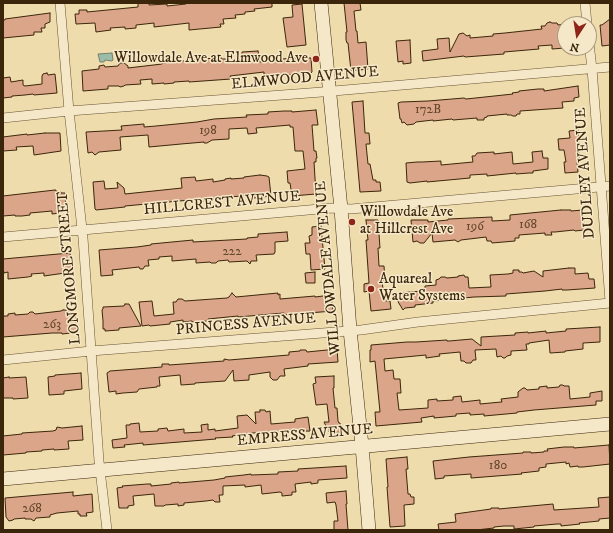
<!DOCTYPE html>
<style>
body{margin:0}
#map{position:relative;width:613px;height:533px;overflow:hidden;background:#efdcac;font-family:"IM FELL DW Pica",serif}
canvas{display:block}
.frame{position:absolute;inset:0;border:4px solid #3c260b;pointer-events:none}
.north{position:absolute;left:557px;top:16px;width:40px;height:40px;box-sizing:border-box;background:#f5e8c9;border:1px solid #ab9a7d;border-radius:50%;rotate:192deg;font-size:11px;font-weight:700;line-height:16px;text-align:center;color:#3c260b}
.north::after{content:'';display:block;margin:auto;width:14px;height:18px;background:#8f2418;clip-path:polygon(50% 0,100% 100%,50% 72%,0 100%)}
</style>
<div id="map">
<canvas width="613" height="533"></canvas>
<div class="frame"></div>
<div class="north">N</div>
</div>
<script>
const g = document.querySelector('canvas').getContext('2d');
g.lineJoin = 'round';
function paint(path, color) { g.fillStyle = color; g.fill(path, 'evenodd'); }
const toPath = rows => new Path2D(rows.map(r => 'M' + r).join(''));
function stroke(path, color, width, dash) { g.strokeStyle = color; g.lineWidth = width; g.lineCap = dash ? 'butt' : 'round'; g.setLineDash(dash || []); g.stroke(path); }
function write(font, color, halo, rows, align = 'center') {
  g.font = font + ' "IM FELL DW Pica",serif'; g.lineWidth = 3; g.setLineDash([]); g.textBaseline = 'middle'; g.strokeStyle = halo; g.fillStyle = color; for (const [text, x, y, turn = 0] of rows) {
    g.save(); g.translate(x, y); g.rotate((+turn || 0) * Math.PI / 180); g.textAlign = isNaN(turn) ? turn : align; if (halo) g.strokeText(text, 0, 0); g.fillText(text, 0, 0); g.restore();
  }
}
const water = toPath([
 [112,53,113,60,112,61,105,60,104,62,100,62,98,54,112,53]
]);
paint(water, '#9abca9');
stroke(water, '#74806a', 1);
const building = toPath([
 [138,3,149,3,149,5,167,4,167,6,186,4,186,3,272,3,272,7,254,9,255,11,245,12,245,14,235,15,236,18,223,19,224,24,220,24,221,27,189,30,189,23,154,27,154,23,136,25,136,28,125,29,125,27,110,28,111,30,96,32,95,23,76,24,75,14,79,14,79,10,87,10,87,12,128,8,138,7,138,3],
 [344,3,360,3,361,10,354,11,356,31,357,31,358,43,366,42,368,69,351,71,348,43,347,43,346,40,346,32,347,32,344,3],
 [302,4,306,45,287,47,283,18,293,17,292,5,302,4],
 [50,13,50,22,45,24,45,28,41,28,42,32,34,32,34,35,3,38,3,20,5,20,5,19,50,13],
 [610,19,610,45,602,46,600,25,602,25,610,19],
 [550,22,552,23,557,23,558,25,565,24,565,48,552,49,552,45,538,46,539,49,504,52,504,54,465,57,464,56,423,61,422,51,438,49,437,39,449,38,450,52,459,34,463,33,467,36,470,35,470,38,493,36,493,34,505,33,542,29,541,26,545,26,547,23,550,22],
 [410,40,411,63,403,64,403,61,398,62,396,41,410,40],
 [258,51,260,62,291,58,311,58,312,72,310,74,301,74,287,75,287,74,264,76,264,72,230,76,231,79,189,82,189,81,174,82,174,83,164,84,164,83,152,84,152,79,140,80,141,84,125,85,124,86,120,87,119,86,108,86,108,89,83,91,82,71,99,69,99,66,104,65,105,67,118,66,120,63,124,63,128,66,128,68,162,64,162,63,214,58,221,57,221,59,226,59,226,60,242,59,242,52,258,51],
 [47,73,48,75,55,74,57,93,34,95,33,94,25,95,12,96,12,97,3,98,3,78,10,77,11,82,23,80,23,85,25,86,42,84,42,76,43,74,47,73],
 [578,86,579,97,574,98,574,101,562,102,563,108,520,111,520,114,517,114,516,116,513,116,511,115,507,115,507,114,487,116,487,117,484,118,484,120,477,120,477,118,453,120,452,119,433,121,433,120,416,122,414,124,407,125,404,122,402,123,401,119,400,119,398,103,401,102,428,101,464,98,466,99,513,94,512,93,519,92,519,91,538,89,544,89,544,91,578,86],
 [363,101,365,133,369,133,370,144,366,144,368,164,370,164,373,180,376,180,376,182,380,182,381,191,360,192,352,102,363,101],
 [316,110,318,125,312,125,314,151,316,151,317,158,316,158,316,162,314,162,316,194,292,196,290,183,288,183,287,171,305,169,303,151,295,151,293,127,290,127,290,125,256,128,257,133,248,134,247,128,229,129,229,139,212,140,207,143,204,143,204,142,181,144,149,147,148,135,120,137,121,150,99,152,95,155,92,152,88,153,86,132,122,130,121,126,144,124,144,127,156,126,197,122,214,119,247,117,246,115,268,114,268,112,284,111,292,111,292,112,316,110],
 [578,130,580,162,577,162,578,172,565,173,564,162,566,162,564,150,559,150,558,139,570,138,569,131,578,130],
 [45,133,60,133,61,151,34,155,33,146,16,147,17,150,3,151,3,137,27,134,27,135,45,133],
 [542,151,543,158,548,158,548,169,533,171,533,173,529,173,516,174,516,173,487,176,487,174,470,175,470,178,427,182,427,181,410,183,407,182,406,163,417,162,422,162,441,161,441,165,473,162,472,156,475,156,477,153,494,152,494,154,512,152,513,164,533,162,532,152,542,151],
 [260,175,267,176,269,177,271,196,254,198,254,195,229,197,202,201,201,199,190,200,125,206,125,207,106,209,96,210,95,209,93,182,104,181,105,189,118,188,117,182,124,188,125,194,182,188,181,178,195,177,196,181,213,179,213,182,225,180,225,179,231,178,231,179,244,178,244,177,260,175],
 [55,190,58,192,61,192,61,193,65,193,66,210,60,210,60,213,52,214,52,211,30,213,30,215,22,216,15,216,15,215,3,216,3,196,55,190],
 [561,210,571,210,571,211,583,210,584,230,575,231,574,230,555,232,551,232,552,235,545,235,545,233,519,235,519,238,515,238,515,241,492,243,491,241,487,241,486,237,461,240,458,242,455,240,433,242,432,233,424,243,420,243,417,241,413,242,411,220,428,220,428,222,448,220,448,219,449,219,492,217,492,221,510,220,510,215,561,210],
 [366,220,378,220,380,248,378,248,379,266,384,266,385,280,382,280,384,299,386,298,386,301,390,301,391,309,371,311,369,291,364,292,364,284,369,283,366,240,368,240,366,220],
 [321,226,325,269,311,270,310,254,306,254,305,243,310,243,309,236,312,235,312,227,321,226],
 [287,232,288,241,275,242,275,252,274,254,256,255,257,261,251,261,250,264,247,261,229,262,228,260,218,261,216,263,211,263,210,262,196,263,196,259,172,261,172,256,159,257,159,259,148,260,149,266,145,266,143,269,140,269,139,267,112,270,113,275,101,276,99,250,137,247,151,245,151,244,193,240,193,242,247,239,247,238,258,237,258,234,287,232],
 [70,253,72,272,44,276,44,273,31,274,32,276,28,277,8,279,8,272,4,273,3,268,3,259,70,253],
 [569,268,575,268,575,274,588,273,589,279,594,279,595,288,567,290,562,290,562,289,545,291,506,294,506,296,474,297,433,301,433,303,415,305,415,307,405,308,403,310,397,300,400,300,399,293,422,291,422,289,425,288,425,286,436,285,436,280,439,279,441,277,445,277,447,278,458,277,458,276,464,275,465,277,468,277,469,288,491,287,490,275,508,274,513,273,513,270,519,270,519,272,522,272,523,273,534,271,543,277,543,271,569,268],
 [315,272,315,283,306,283,305,273,315,272],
 [232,293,236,297,278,293,278,295,280,294,280,299,315,296,315,297,331,295,333,311,284,315,284,313,238,317,238,316,208,319,208,321,192,322,192,321,183,322,183,320,170,322,170,324,150,326,149,325,142,326,139,302,152,301,154,316,174,314,173,302,176,302,178,299,182,299,185,301,227,298,229,297,232,293],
 [125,304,129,304,141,326,119,328,119,330,105,331,105,329,103,329,103,321,102,310,103,309,103,307,124,306,125,304],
 [63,310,65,310,68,311,71,311,71,313,75,313,77,331,70,332,71,333,62,334,62,333,52,333,3,337,3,316,8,316,8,314,15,313,15,315,28,314,30,312,33,312,35,314,61,311,63,310],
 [600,327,600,342,583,343,583,349,565,351,565,352,550,353,549,340,529,343,529,344,526,344,527,350,511,351,511,355,507,356,505,358,503,358,501,356,497,357,496,349,475,350,476,360,473,360,471,363,466,363,464,361,461,361,460,352,439,354,440,356,426,358,426,355,384,359,385,371,393,370,394,379,400,379,401,393,397,393,399,410,428,408,428,400,437,399,437,401,453,400,453,397,461,396,462,402,480,400,480,404,501,402,502,402,501,399,518,397,518,392,523,388,525,388,527,390,539,389,539,387,547,386,547,388,559,387,560,385,563,385,564,386,569,386,570,399,590,397,590,393,602,391,602,401,596,401,596,405,534,410,517,412,517,413,484,416,484,414,470,415,470,413,456,414,456,416,434,418,434,416,421,418,422,422,376,426,375,412,380,412,375,361,370,362,370,350,371,350,371,345,407,342,416,342,447,340,447,341,449,341,472,339,481,346,481,337,515,335,515,333,528,332,528,333,546,331,546,333,566,331,566,329,600,327],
 [337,349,338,362,308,364,308,366,284,369,285,376,280,376,277,380,273,380,270,377,270,372,249,375,249,380,234,381,233,370,225,381,195,383,195,384,181,385,180,375,159,377,160,386,157,386,157,387,139,389,137,392,123,393,116,394,116,391,109,392,107,373,110,371,162,367,162,364,169,364,169,365,224,361,224,359,229,360,289,355,289,352,300,351,300,350,306,350,307,352,337,349],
 [81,373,82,389,64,391,64,394,49,395,48,377,55,376,55,375,81,373],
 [334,376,334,388,333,388,335,408,337,408,338,421,339,423,340,423,341,432,332,433,332,432,329,432,329,429,327,428,324,422,329,422,327,404,316,405,313,384,316,383,315,377,334,376],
 [9,377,9,378,26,377,28,398,13,399,13,398,3,398,3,378,9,377],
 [260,410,265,410,266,412,270,411,271,424,295,422,295,419,308,417,310,431,252,433,232,436,233,437,215,438,216,439,143,445,143,443,124,445,125,447,113,448,112,440,127,438,126,425,130,425,130,424,139,423,140,432,158,431,158,429,167,428,168,431,184,429,184,433,202,432,201,425,208,424,208,430,215,429,215,431,238,428,237,416,247,415,256,424,255,412,260,412,260,410],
 [82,426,83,440,68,441,69,449,54,450,54,449,42,450,42,451,26,452,26,453,3,455,3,436,22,434,22,433,53,431,56,430,57,427,62,428,82,426],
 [609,445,610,464,583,467,578,467,578,466,570,467,569,463,566,464,566,462,546,464,546,467,539,468,539,471,521,473,522,474,471,478,471,474,444,476,444,478,435,479,435,477,433,461,469,457,523,453,523,452,531,452,531,453,544,452,544,451,548,451,547,449,564,447,574,447,574,448,609,445],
 [407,457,408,469,406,469,408,494,410,494,411,497,414,497,414,504,404,505,405,526,390,527,387,487,388,487,386,459,407,457],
 [346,466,347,478,318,480,318,483,311,484,311,482,295,484,296,492,292,492,292,495,282,496,282,493,280,492,262,494,261,485,245,487,245,485,223,486,223,495,219,495,220,502,215,502,213,500,206,501,184,503,184,505,178,506,178,504,165,505,164,506,155,506,154,494,133,496,134,505,128,506,128,508,119,508,117,488,123,487,122,486,147,484,151,484,151,486,171,484,171,483,179,482,179,483,214,480,225,478,225,477,244,475,251,474,251,475,278,474,278,472,298,471,298,469,346,466],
 [346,491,347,504,346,504,348,530,334,530,334,521,338,521,336,505,335,502,327,503,326,493,346,491],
 [73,492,73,496,92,494,93,512,86,513,87,516,80,516,80,514,78,514,78,511,57,513,50,515,50,517,36,518,34,521,31,519,25,519,25,518,14,519,13,520,9,521,6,517,5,498,73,492],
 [610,497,610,518,599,519,599,521,579,523,580,524,561,526,561,524,557,524,534,526,534,527,514,529,514,526,504,526,494,527,494,528,476,530,439,530,438,524,456,522,455,514,491,509,491,508,499,508,499,509,509,508,553,504,554,510,599,507,598,498,610,497]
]);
paint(building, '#daa589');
stroke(building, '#3c260b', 1);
const street = toPath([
 [60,3,69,111,83,238,99,461,107,530],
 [585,3,587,24],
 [589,43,592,69,610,301],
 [3,118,69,111,322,92,610,67],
 [3,237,331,208,351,209,610,186],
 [3,360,91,351,361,330,418,322,610,303]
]);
const secondary = toPath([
 [321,3,341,209,350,330,362,446,369,530],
 [3,479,610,424]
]);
stroke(street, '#695433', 10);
stroke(secondary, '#3c260b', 14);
stroke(street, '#f5e8c9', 9);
stroke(secondary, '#f5e8c9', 13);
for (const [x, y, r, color] of [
 [316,59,4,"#8f2418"],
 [352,222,4,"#8f2418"],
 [371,289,4,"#8f2418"]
]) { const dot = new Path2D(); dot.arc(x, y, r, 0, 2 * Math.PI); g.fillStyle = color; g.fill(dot); stroke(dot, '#f5e8c9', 1.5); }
write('13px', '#64462a', null, [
 ["172B",428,110],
 ["198",208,131],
 ["168",528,225],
 ["196",475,227],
 ["222",232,252],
 ["263",52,325],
 ["180",498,466],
 ["268",32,509]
]);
write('15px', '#3c260b', '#f5e8c9', [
 ["Willowdale Ave at Elmwood Ave",308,59,"right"],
 ["Willowdale Ave",360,213],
 ["at Hillcrest Ave",360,230],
 ["Aquareal",379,280],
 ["Water Systems",379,297]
], 'left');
write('15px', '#3c260b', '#f5e8c9', [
 ["ELMWOOD AVENUE",305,79,-5],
 ["DUDLEY AVENUE",586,173,-94],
 ["HILLCREST AVENUE",222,204,-5],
 ["LONGMORE STREET",70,268,-95],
 ["WILLOWDALE AVENUE",329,268,-95],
 ["PRINCESS AVENUE",246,325,-5],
 ["EMPRESS AVENUE",305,436,-5]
]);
</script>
